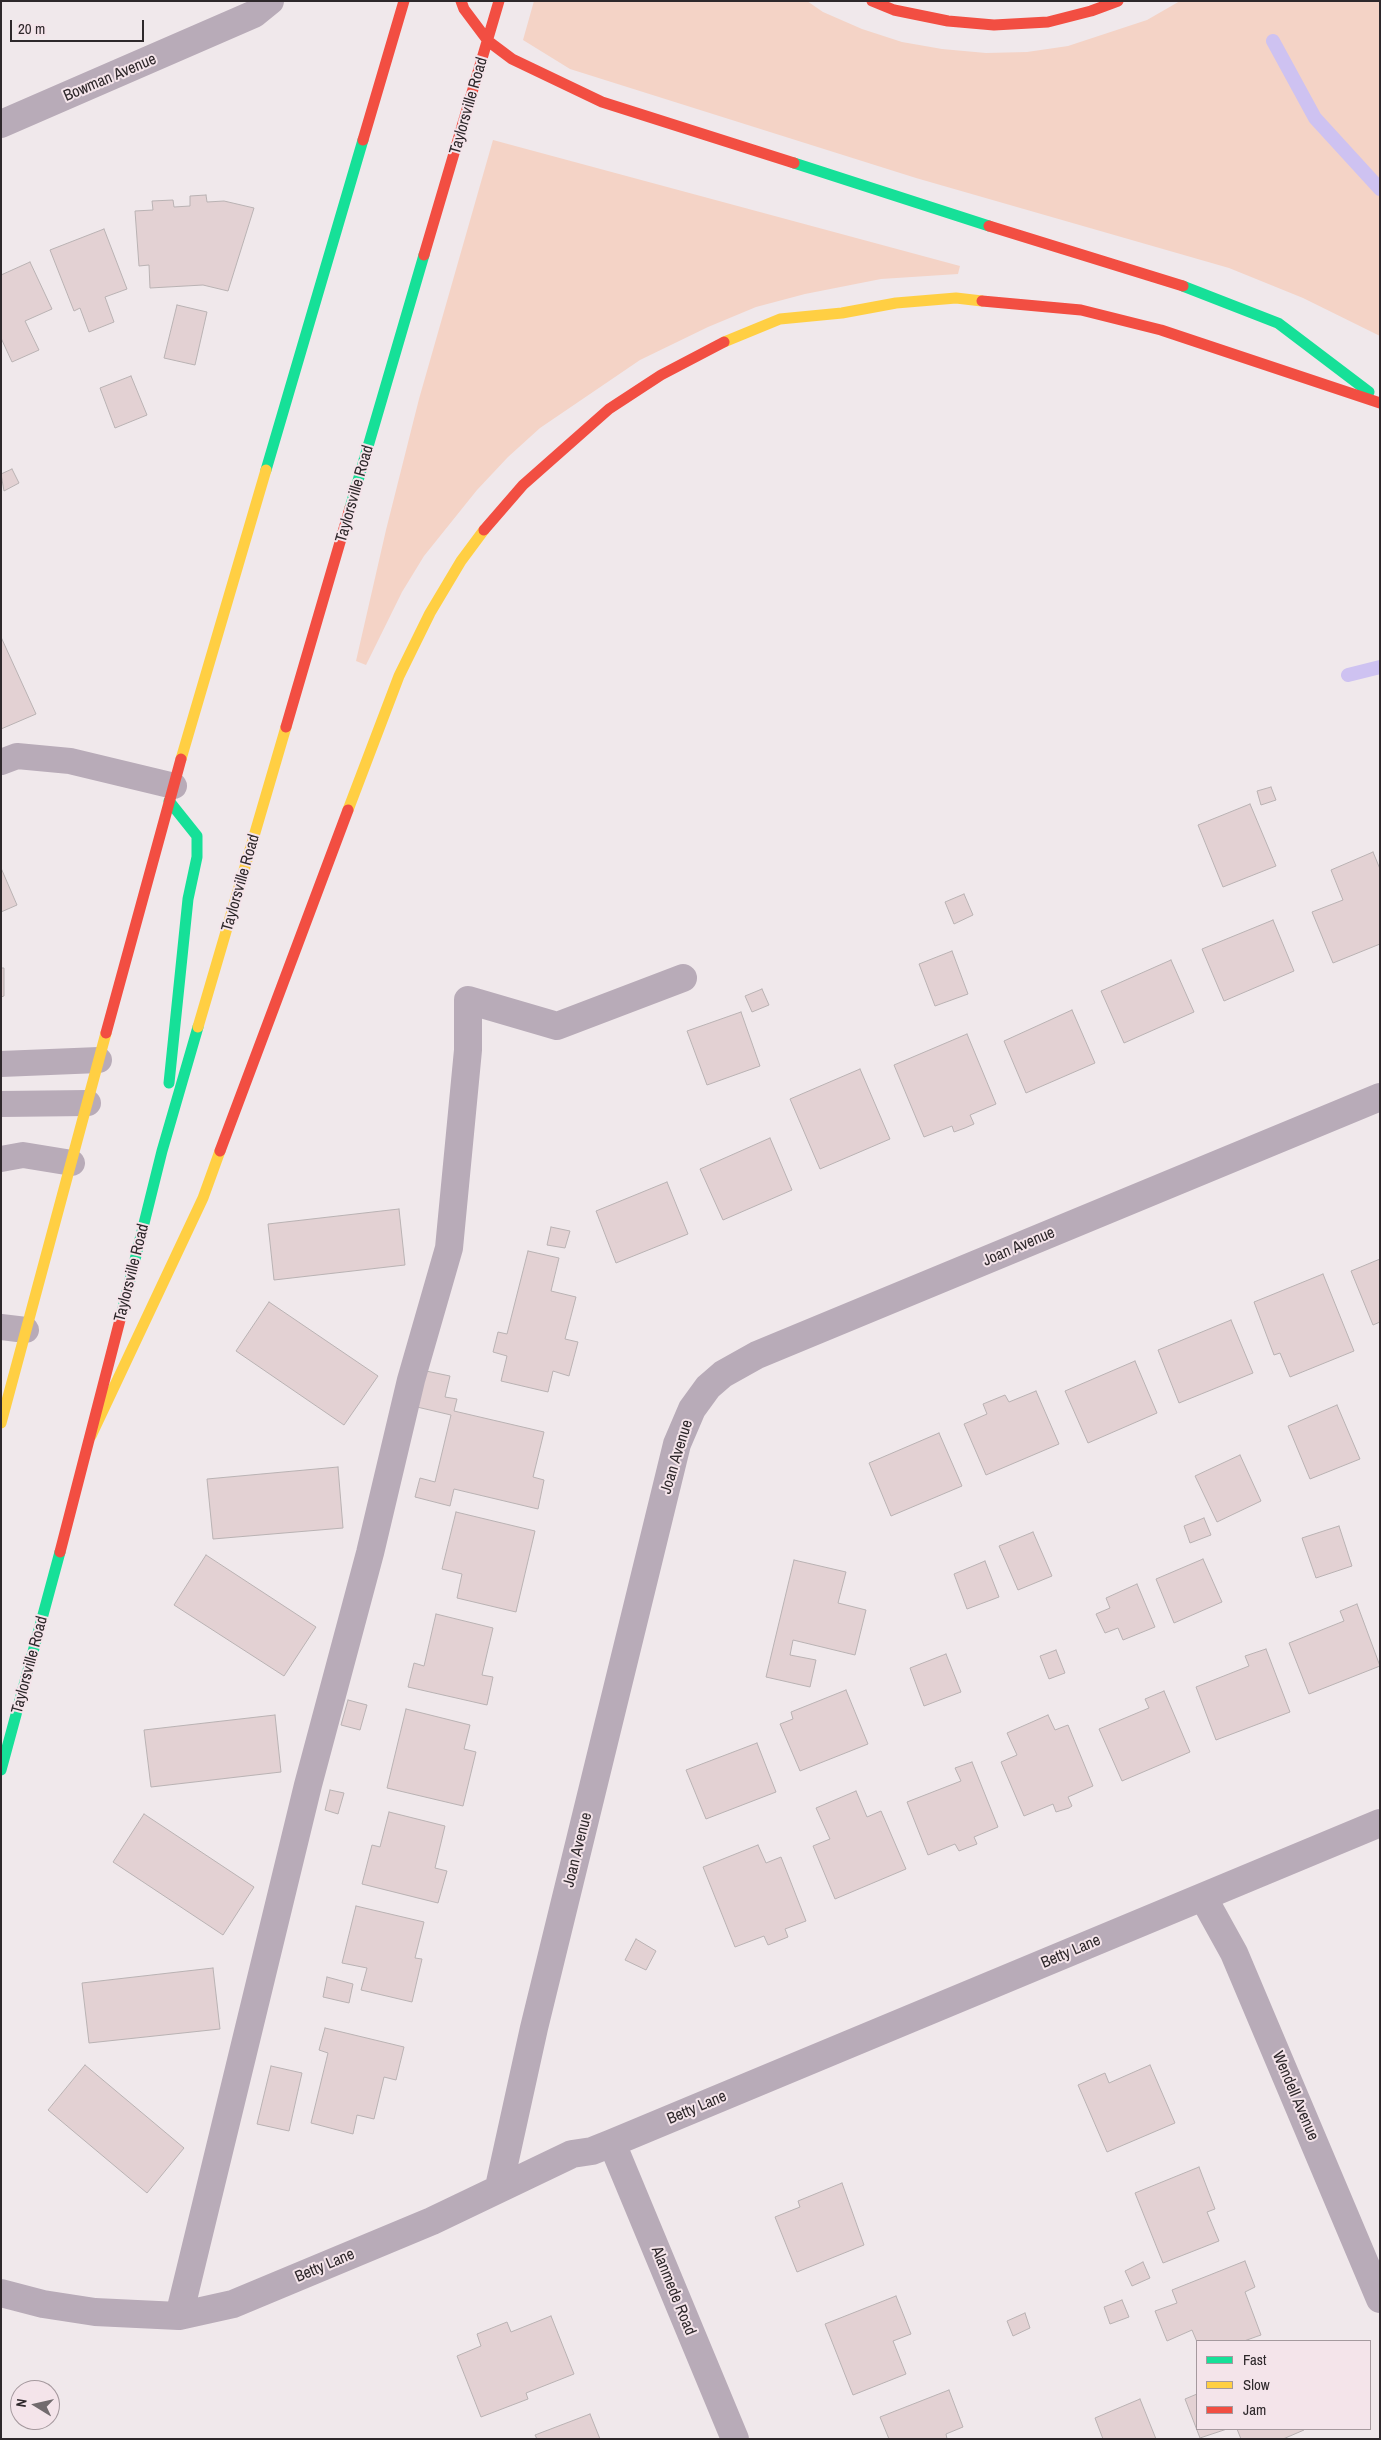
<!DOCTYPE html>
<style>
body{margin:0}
#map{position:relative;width:1381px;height:2440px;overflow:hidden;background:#f0e8eb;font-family:"Archivo Narrow",sans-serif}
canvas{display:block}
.frame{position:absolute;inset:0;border:2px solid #2e282b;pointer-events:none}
.legend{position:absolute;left:1196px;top:2340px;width:175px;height:90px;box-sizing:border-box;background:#f4e4ea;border:1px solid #a5999e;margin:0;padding:6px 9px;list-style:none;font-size:15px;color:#2e282b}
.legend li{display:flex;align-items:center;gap:10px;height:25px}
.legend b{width:25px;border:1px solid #a5999e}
.north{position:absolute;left:10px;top:2380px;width:50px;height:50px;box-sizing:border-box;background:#f4e4ea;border:1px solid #a5999e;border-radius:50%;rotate:279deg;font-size:14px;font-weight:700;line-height:20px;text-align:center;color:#2e282b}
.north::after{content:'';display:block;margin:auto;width:18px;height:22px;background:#726b6e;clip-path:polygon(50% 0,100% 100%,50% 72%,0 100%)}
.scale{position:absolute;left:10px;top:20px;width:134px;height:22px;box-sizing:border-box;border:2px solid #2e282b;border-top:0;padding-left:6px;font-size:15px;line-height:18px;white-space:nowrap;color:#2e282b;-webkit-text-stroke:4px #f4e4ea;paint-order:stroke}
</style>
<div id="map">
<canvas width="1381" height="2440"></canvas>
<div class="frame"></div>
<ul class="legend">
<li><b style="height:6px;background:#16e098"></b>Fast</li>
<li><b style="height:6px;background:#ffcf43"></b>Slow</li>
<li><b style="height:6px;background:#f24e42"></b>Jam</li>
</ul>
<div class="north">N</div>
<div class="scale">20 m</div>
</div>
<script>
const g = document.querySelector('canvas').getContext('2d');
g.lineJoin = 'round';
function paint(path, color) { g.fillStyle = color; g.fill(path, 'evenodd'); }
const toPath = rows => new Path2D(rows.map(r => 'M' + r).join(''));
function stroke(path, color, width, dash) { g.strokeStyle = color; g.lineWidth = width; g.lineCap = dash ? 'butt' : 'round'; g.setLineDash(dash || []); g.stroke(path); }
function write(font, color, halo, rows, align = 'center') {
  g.font = font + ' "Archivo Narrow",sans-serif'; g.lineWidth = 4; g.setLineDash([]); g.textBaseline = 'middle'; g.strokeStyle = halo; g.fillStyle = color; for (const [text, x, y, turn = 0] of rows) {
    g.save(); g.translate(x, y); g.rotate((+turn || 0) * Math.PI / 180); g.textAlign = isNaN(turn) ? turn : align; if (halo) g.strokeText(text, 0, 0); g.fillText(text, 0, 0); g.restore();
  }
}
paint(toPath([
 [534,1,807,1,823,12,862,29,902,42,942,49,986,53,1027,52,1068,46,1147,20,1180,1,1380,1,1380,336,1303,298,1229,268,916,178,570,69,523,40],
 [493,140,960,266,958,274,881,279,805,294,756,307,708,327,640,360,540,428,508,457,477,490,424,556,402,592,366,665,356,661,386,530,419,399]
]), '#f4d3c6');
stroke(toPath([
 [1273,41,1315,118,1380,189],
 [1348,675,1380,667]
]), '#cec2f1', 14);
const building = toPath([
 [206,195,207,202,224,201,254,208,228,291,203,285,150,288,149,265,139,266,135,211,153,210,152,201,173,200,174,207,190,206,190,196,206,195],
 [104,229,127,289,105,297,114,322,89,332,80,308,74,311,50,250,104,229],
 [30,262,52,309,25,321,39,350,12,362,1,338,1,275,30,262],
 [177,305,207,312,195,365,164,358,177,305],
 [131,376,147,415,115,428,100,388,131,376],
 [12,469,19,483,4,491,1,474,12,469],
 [1,637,36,714,1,729,1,637],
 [1271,787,1276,800,1261,805,1257,791,1271,787],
 [1250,804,1276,866,1223,887,1198,825,1250,804],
 [1373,852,1380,869,1380,944,1333,963,1312,912,1343,900,1331,870,1373,852],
 [1,868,17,905,1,912,1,868],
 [964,894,973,915,954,924,945,902,964,894],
 [1273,920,1294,971,1224,1001,1202,949,1273,920],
 [952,951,968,994,935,1006,919,964,952,951],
 [1171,960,1194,1012,1124,1043,1101,991,1171,960],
 [1,968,4,968,4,996,1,997,1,968],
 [762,989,769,1005,752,1012,745,996,762,989],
 [1072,1010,1095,1063,1026,1093,1004,1041,1072,1010],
 [741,1012,760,1066,707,1085,687,1031,741,1012],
 [967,1034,996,1104,970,1115,974,1124,965,1128,954,1132,952,1126,924,1137,894,1065,967,1034],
 [860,1069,890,1139,820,1169,790,1099,860,1069],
 [770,1138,792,1190,723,1220,700,1169,770,1138],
 [667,1182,688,1234,616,1263,596,1211,667,1182],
 [399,1209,405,1265,274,1280,268,1224,399,1209],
 [551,1227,570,1231,565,1248,547,1245,551,1227],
 [528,1251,559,1258,551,1291,576,1297,565,1339,578,1342,569,1376,553,1371,548,1392,501,1381,507,1356,493,1352,498,1332,507,1334,528,1251],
 [1380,1259,1380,1322,1373,1325,1351,1271,1380,1259],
 [1323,1274,1354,1351,1290,1377,1280,1353,1274,1355,1254,1302,1323,1274],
 [269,1302,378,1376,344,1425,236,1351,269,1302],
 [1231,1320,1253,1373,1179,1403,1158,1350,1231,1320],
 [1135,1361,1157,1413,1088,1443,1065,1391,1135,1361],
 [426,1371,450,1376,445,1397,457,1399,454,1411,544,1432,533,1477,544,1480,538,1509,454,1489,450,1506,415,1497,420,1478,435,1482,451,1415,417,1407,426,1371],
 [1036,1391,1059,1444,986,1475,964,1424,987,1414,983,1404,1005,1395,1009,1402,1036,1391],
 [1337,1405,1360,1459,1310,1479,1288,1426,1337,1405],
 [939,1433,962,1486,891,1516,869,1463,939,1433],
 [1240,1455,1261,1501,1217,1522,1195,1476,1240,1455],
 [338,1467,343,1528,213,1539,207,1479,338,1467],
 [456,1512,535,1531,516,1612,457,1598,462,1574,442,1569,456,1512],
 [1204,1518,1211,1535,1190,1543,1184,1526,1204,1518],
 [1339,1526,1352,1566,1316,1578,1302,1538,1339,1526],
 [1033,1532,1052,1576,1018,1590,999,1546,1033,1532],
 [206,1555,316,1627,284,1676,174,1605,206,1555],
 [1203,1559,1222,1602,1174,1623,1156,1579,1203,1559],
 [794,1560,846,1572,838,1603,866,1610,855,1655,793,1640,790,1655,816,1660,810,1687,766,1677,794,1560],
 [985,1561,999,1597,967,1609,954,1574,985,1561],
 [1137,1584,1155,1627,1123,1640,1118,1628,1105,1633,1096,1614,1110,1608,1106,1598,1137,1584],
 [1357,1604,1380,1666,1309,1694,1289,1643,1344,1621,1340,1611,1357,1604],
 [436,1614,493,1628,482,1675,493,1677,487,1705,408,1687,414,1663,424,1666,436,1614],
 [1266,1649,1290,1712,1216,1740,1196,1687,1249,1666,1245,1656,1266,1649],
 [1056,1650,1065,1673,1049,1679,1040,1656,1056,1650],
 [946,1654,961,1692,924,1706,910,1668,946,1654],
 [846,1690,868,1744,800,1771,780,1724,793,1719,791,1712,846,1690],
 [1164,1691,1190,1752,1122,1781,1099,1729,1149,1708,1145,1699,1164,1691],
 [348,1700,367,1705,360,1730,341,1725,348,1700],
 [406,1709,470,1725,464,1749,476,1752,463,1806,387,1788,406,1709],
 [275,1715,281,1772,151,1787,144,1730,275,1715],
 [1048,1715,1055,1730,1068,1725,1093,1786,1068,1797,1072,1806,1069,1808,1056,1812,1053,1804,1024,1816,1001,1762,1017,1755,1007,1733,1048,1715],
 [757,1743,776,1792,706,1819,686,1770,757,1743],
 [972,1762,998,1827,974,1837,977,1844,959,1851,955,1844,928,1855,907,1802,961,1781,955,1768,972,1762],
 [330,1790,344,1793,338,1814,325,1810,330,1790],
 [856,1791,867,1817,881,1811,906,1869,835,1899,813,1846,830,1839,816,1808,856,1791],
 [389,1812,445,1826,435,1868,447,1871,438,1903,362,1884,372,1845,380,1847,389,1812],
 [144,1814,254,1887,223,1935,113,1862,144,1814],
 [758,1845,766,1863,781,1857,806,1921,785,1929,788,1937,768,1945,764,1936,735,1947,703,1867,758,1845],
 [356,1906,424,1922,415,1958,422,1959,412,2002,361,1990,367,1968,342,1963,356,1906],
 [636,1939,656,1951,646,1970,625,1960,636,1939],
 [213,1968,220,2029,89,2043,82,1983,213,1968],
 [327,1977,353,1984,349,2003,323,1997,327,1977],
 [325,2028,404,2047,396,2080,384,2077,374,2119,357,2115,353,2134,311,2123,328,2053,319,2050,325,2028],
 [85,2065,184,2148,147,2193,48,2110,85,2065],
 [1150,2065,1175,2123,1107,2152,1078,2085,1105,2073,1109,2083,1150,2065],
 [271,2066,302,2073,289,2131,257,2124,271,2066],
 [1199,2167,1215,2209,1207,2212,1219,2241,1163,2263,1135,2193,1199,2167],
 [842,2183,864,2245,797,2272,775,2217,800,2207,798,2201,842,2183],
 [1245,2261,1255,2287,1245,2292,1261,2335,1244,2341,1197,2342,1192,2330,1167,2341,1155,2311,1177,2303,1172,2290,1245,2261],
 [1143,2262,1150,2278,1132,2286,1125,2271,1143,2262],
 [896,2296,911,2334,893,2341,906,2374,853,2395,825,2324,896,2296],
 [1122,2300,1129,2317,1110,2324,1104,2307,1122,2300],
 [1025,2313,1030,2328,1013,2336,1007,2321,1025,2313],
 [551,2316,574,2374,526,2393,528,2399,481,2417,457,2356,481,2346,477,2334,507,2322,511,2332,551,2316],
 [949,2390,963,2427,946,2434,947,2439,889,2439,880,2417,949,2390],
 [1197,2394,1197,2429,1227,2429,1200,2438,1185,2399,1197,2394],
 [1140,2399,1156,2439,1103,2439,1095,2418,1140,2399],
 [590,2414,600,2439,537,2439,535,2435,590,2414],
 [1237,2429,1303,2429,1304,2430,1283,2439,1241,2439,1237,2429]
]);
paint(building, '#e3d1d3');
stroke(building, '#b9b2b3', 1);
stroke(toPath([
 [1,762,17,756,70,761,174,786],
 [1,1064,99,1060],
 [1,1104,88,1103],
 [1,1159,23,1155,72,1163],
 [1,1327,26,1330]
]), '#b8abb8', 26);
stroke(toPath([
 [1,124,254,14,270,1],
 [1203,1897,1234,1953,1380,2299],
 [612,2143,735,2439],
 [499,2187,534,2028,677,1444,692,1409,708,1387,723,1374,757,1355,1380,1097],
 [1,2293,43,2304,95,2312,179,2316,233,2304,432,2221,572,2154,592,2151,612,2143,1380,1823],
 [179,2316,308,1785,370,1553,411,1380,449,1248,468,1050,468,1000,557,1026,683,978]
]), '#b8abb8', 28);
stroke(toPath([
 [794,163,989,226],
 [1183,286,1278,323,1369,392],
 [266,470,363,140],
 [350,508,424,255],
 [169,801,197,836,197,857,188,899,169,1083],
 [121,1316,162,1151,198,1027],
 [1,1770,60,1552]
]), '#16e098', 11);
stroke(toPath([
 [724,342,780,319,842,313,896,303,956,298,982,301],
 [181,759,266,470],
 [348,810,399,676,430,613,461,561,484,530],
 [198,1027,286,727],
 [1,1423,106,1033],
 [91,1436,203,1198,220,1151]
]), '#ffcf43', 11);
stroke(toPath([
 [461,1,464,9,488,41,512,59,602,102,794,163],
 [872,1,894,10,948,21,994,25,1048,22,1091,11,1118,1],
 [363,140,404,1],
 [989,226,1183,286],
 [424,255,499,1],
 [982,301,1081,310,1161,330,1380,403],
 [484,530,523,485,609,409,661,375,724,342],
 [286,727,350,508],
 [106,1033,181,759],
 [220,1151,348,810],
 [60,1552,121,1316]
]), '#f24e42', 11);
write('16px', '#2e282b', '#f4e4ea', [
 ["Bowman Avenue",110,78,-23],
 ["Taylorsville Road",469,106,-74],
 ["Taylorsville Road",355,494,-74],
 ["Taylorsville Road",241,883,-74],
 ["Joan Avenue",1019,1247,-23],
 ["Taylorsville Road",132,1273,-76],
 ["Joan Avenue",677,1457,-73],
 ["Taylorsville Road",30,1665,-75],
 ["Joan Avenue",578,1850,-76],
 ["Betty Lane",1071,1952,-23],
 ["Wendell Avenue",1295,2096,67],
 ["Betty Lane",697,2108,-23],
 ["Betty Lane",325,2266,-23],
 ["Alanmede Road",673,2291,68]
]);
</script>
